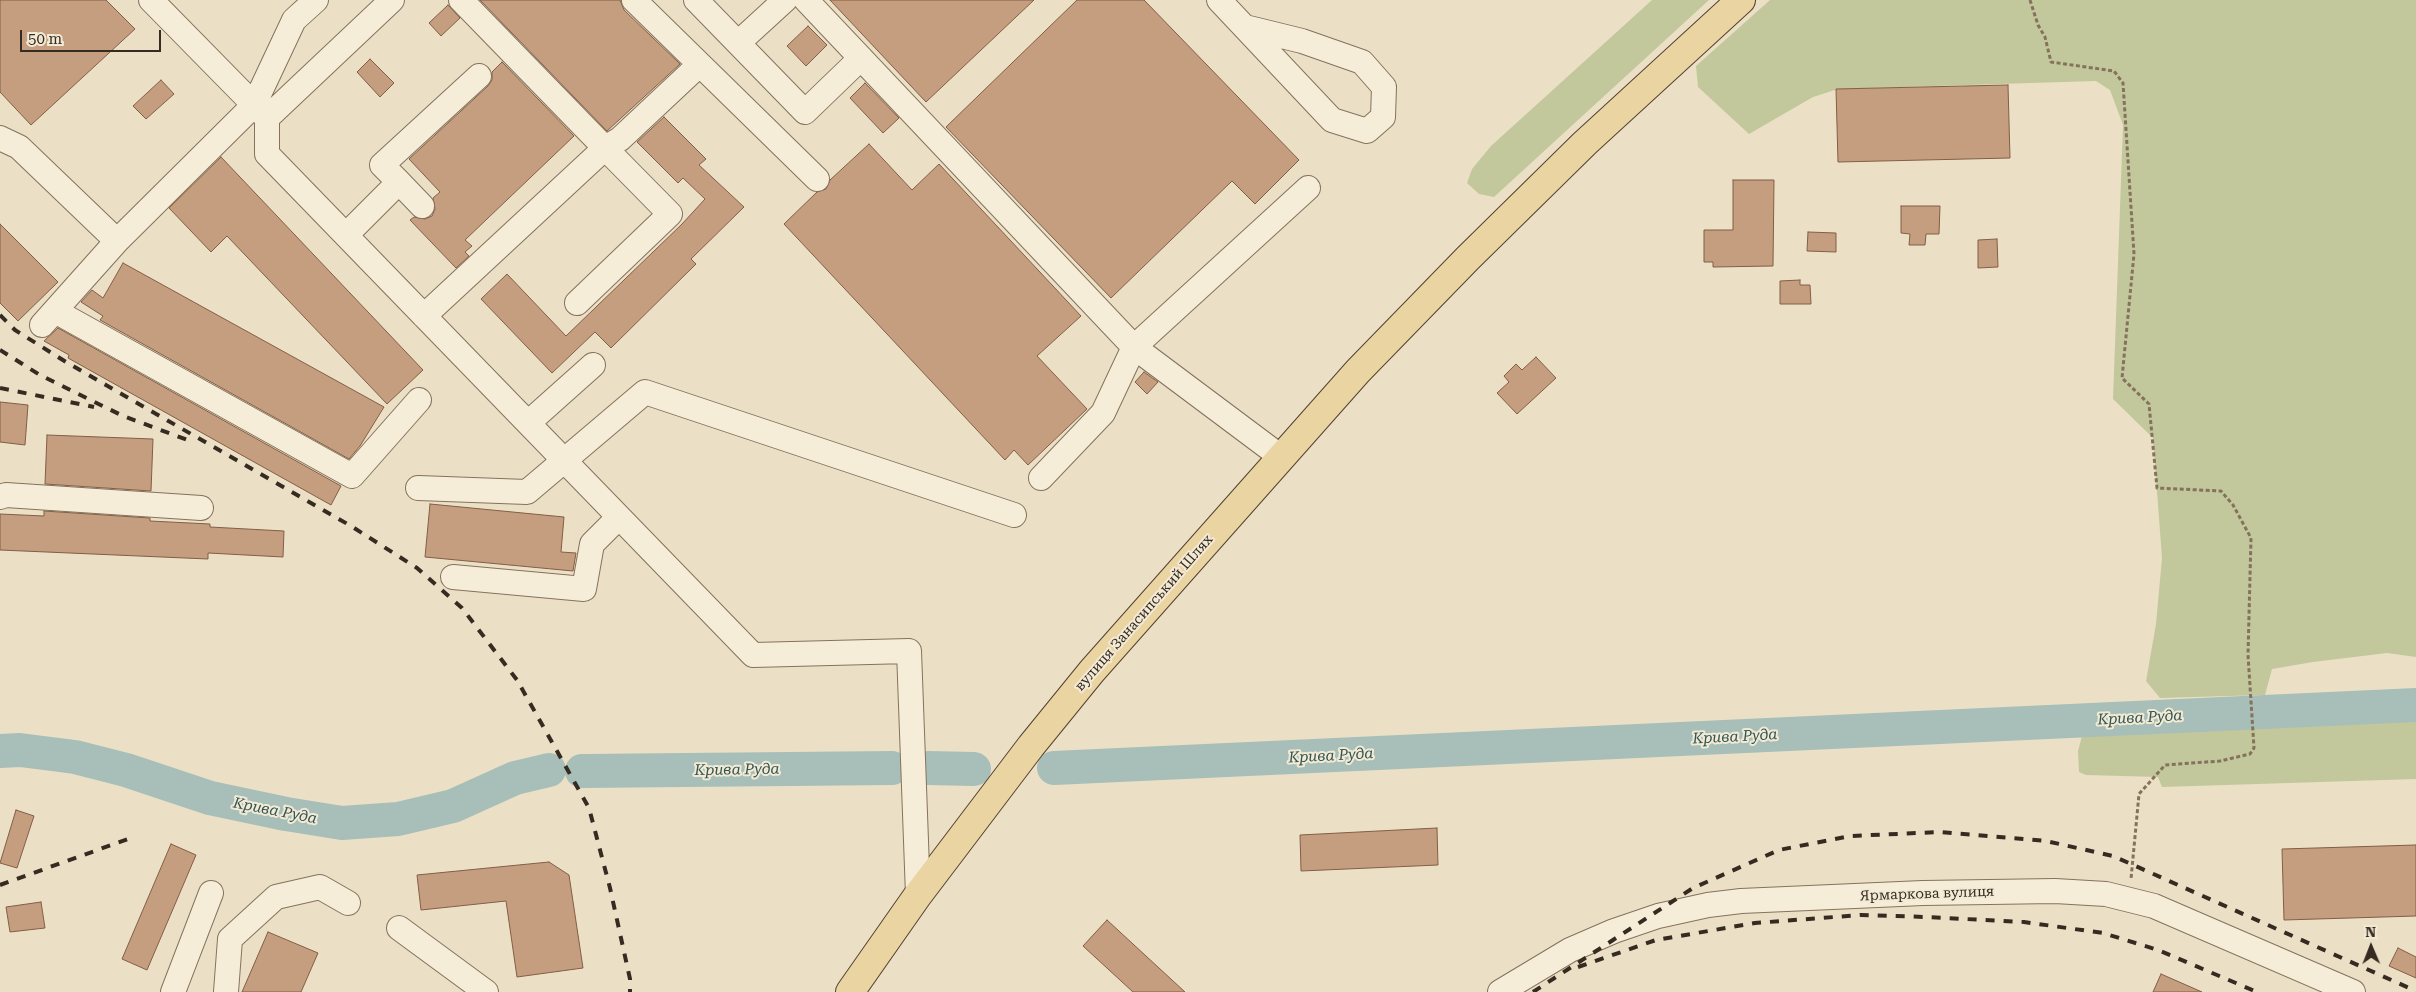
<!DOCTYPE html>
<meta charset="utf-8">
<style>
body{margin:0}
#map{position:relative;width:2416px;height:992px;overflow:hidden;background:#ebe0c6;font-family:"Roboto Serif",serif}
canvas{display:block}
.north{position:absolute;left:2346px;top:922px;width:50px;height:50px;-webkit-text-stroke:4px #f3ead5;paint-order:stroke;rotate:359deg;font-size:14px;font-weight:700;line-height:20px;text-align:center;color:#362b20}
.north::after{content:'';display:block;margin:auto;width:18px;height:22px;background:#362b20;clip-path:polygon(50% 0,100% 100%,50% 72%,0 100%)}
.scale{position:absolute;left:20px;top:30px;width:141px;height:22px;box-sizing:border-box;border:2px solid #362b20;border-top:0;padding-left:6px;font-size:15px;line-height:18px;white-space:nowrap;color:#362b20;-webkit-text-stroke:4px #f3ead5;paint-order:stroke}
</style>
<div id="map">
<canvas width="2416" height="992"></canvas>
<div class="north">N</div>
<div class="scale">50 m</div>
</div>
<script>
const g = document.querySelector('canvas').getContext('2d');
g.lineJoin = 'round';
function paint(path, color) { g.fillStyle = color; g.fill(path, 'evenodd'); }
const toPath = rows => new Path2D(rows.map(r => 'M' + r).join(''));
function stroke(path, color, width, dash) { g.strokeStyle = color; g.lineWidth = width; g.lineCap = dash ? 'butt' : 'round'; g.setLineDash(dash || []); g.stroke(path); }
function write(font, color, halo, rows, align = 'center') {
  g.font = font + ' "Roboto Serif",serif'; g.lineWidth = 4; g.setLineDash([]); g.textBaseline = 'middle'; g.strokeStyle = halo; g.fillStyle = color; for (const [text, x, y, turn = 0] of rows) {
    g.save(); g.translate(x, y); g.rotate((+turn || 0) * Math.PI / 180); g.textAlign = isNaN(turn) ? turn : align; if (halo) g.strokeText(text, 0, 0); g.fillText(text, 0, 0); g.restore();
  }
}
paint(toPath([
 [1652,0,1709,0,1494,197,1479,194,1467,183,1472,169,1491,146],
 [1770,0,2416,0,2416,657,2387,653,2313,662,2272,669,2265,695,2160,698,2146,681,2156,624,2162,558,2153,438,2113,399,2123,125,2110,90,2096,81,1838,89,1813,97,1749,134,1698,87,1696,66],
 [2401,711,2416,711,2416,779,2162,787,2158,777,2086,775,2079,772,2078,751,2083,732,2090,730,2277,723]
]), '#c2c89b');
stroke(toPath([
 [0,751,20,750,75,757,126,770,210,798,286,814,342,823,398,819,453,806,515,778,549,770],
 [928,768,974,769],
 [1054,768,2416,705],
 [582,771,892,768]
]), '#a7bfb8', 34);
const building = toPath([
 [0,0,106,0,135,29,31,125,0,92,0,0],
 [480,0,620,0,624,10,680,64,607,131,480,0],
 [830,0,1034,0,926,102,830,0],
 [1077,0,1144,0,1299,160,1255,204,1232,181,1111,298,946,127,1077,0],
 [448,5,460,18,441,36,429,23,448,5],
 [808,26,827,45,806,66,787,46,808,26],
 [370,59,394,83,380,97,357,72,370,59],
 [502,62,574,136,465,240,472,246,465,252,469,256,456,268,410,220,414,217,425,219,432,216,435,209,433,198,440,192,409,159,488,86,492,80,492,72,502,62],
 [161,80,174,94,146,119,133,106,161,80],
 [865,83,899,118,883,133,850,98,865,83],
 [2008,85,2010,158,1838,162,1836,89,2008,85],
 [664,117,706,159,699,165,744,207,691,259,696,264,611,348,595,332,552,373,481,299,507,274,566,336,682,224,705,199,683,178,678,183,637,142,664,117],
 [869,144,912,190,939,164,1081,316,1037,356,1087,409,1028,465,1014,450,1005,460,784,224,817,192,826,189,830,180,869,144],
 [221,157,423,370,387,404,227,236,211,252,169,208,221,157],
 [1733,180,1774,180,1773,266,1713,267,1713,262,1704,262,1704,230,1733,230,1733,180],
 [1901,206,1940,206,1939,234,1926,234,1925,245,1909,245,1910,234,1901,233,1901,206],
 [0,224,58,282,18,321,0,303,0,224],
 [1808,232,1836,233,1836,252,1807,251,1808,232],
 [1997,239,1998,267,1978,268,1978,240,1997,239],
 [123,263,384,407,360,446,349,459,100,320,103,316,81,302,92,290,103,298,123,263],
 [1800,280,1800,285,1810,285,1811,304,1780,304,1780,281,1800,280],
 [58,328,341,486,331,505,68,358,69,355,44,341,58,328],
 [1536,357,1556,378,1517,414,1497,393,1509,382,1504,376,1516,364,1522,370,1536,357],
 [1144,372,1158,382,1147,394,1135,382,1144,372],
 [0,402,28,405,25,445,0,442,0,402],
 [47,435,153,439,151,491,45,484,47,435],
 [430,504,564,517,561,552,576,553,573,571,425,557,430,504],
 [44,511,150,518,150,521,210,524,210,527,284,531,283,557,208,553,208,559,0,550,0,514,44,516,44,511],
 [16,810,34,816,17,868,0,863,16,810],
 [1437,828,1438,865,1301,871,1300,835,1437,828],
 [171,844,196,855,147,970,122,959,171,844],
 [2416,845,2416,916,2284,920,2282,849,2416,845],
 [549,862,569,875,583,968,517,977,506,901,421,910,417,875,549,862],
 [41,902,45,928,10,932,6,907,41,902],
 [1107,920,1185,992,1133,992,1083,946,1107,920],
 [268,932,318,953,301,992,242,992,268,932],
 [2398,948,2416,957,2416,978,2389,966,2398,948],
 [2161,974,2202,992,2153,992,2161,974]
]);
paint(building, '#c59d7f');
stroke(building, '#825e45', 1);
const minor = toPath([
 [151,0,267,118,392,0],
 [461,0,605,148,620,139,699,65],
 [634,0,817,179],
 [696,0,805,112,861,58],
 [806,0,1134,347,1281,457],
 [1219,0,1332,120,1367,131,1383,117,1384,87,1362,62,1302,41,1245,27],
 [738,43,785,0],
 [267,118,267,154,753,655,909,651,918,895],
 [0,138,19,147,117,241,254,105,294,20,316,0],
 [399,182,422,206],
 [346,235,399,182,382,165,479,76],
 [55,311,352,476,419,400],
 [424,316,605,148,670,214,577,303],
 [42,325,117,241],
 [528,423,593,365],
 [1041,478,1103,413,1134,347,1308,188],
 [418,488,527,492,645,392,1014,515],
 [0,497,6,495,201,508],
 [453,577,584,589,592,544,618,518],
 [399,928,486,992],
 [173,992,211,893],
 [226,992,230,939,276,897,320,887,348,903],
 [1500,992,1570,950,1614,931,1658,916,1708,905,1741,901,1923,893,2055,891,2106,894,2154,906,2353,992]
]);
const major = toPath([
 [850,992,918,895,1031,746,1092,671,1358,371,1468,258,1585,143,1741,0]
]);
stroke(minor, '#84725d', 26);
stroke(major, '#534131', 30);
stroke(toPath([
 [2030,0,2038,25,2045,37,2051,62,2114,71,2123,83,2134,254,2122,378,2149,404,2157,488,2221,491,2233,505,2251,538,2248,655,2254,748,2250,754,2220,761,2165,765,2139,794,2131,879]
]), '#84725d', 3, [4, 2.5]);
stroke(minor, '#f6edd9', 24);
stroke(major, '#ead4a1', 28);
stroke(toPath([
 [0,315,15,330,66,362,351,526,417,568,462,608,517,680,589,808,610,888,630,979,630,992],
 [0,350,40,375,123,416,193,442],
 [0,388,94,407],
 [0,885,128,839],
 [1578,967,1656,940,1755,923,1861,915,1926,917,2024,922,2103,933,2158,950,2257,992],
 [1533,992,1693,888,1779,850,1850,836,1941,832,2046,841,2113,856,2416,991]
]), '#362b20', 4, [9, 9]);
write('14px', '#362b20', '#f3ead5', [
 ["вулиця Занасипський Шлях",1144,613,-49],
 ["Ярмаркова вулиця",1927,894,-2]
]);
write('italic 15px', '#305452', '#f3ead5', [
 ["Крива Руда",2140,718,-3],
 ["Крива Руда",1735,737,-3],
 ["Крива Руда",1331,756,-3],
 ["Крива Руда",737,770,-1],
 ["Крива Руда",275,811,11]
]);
</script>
